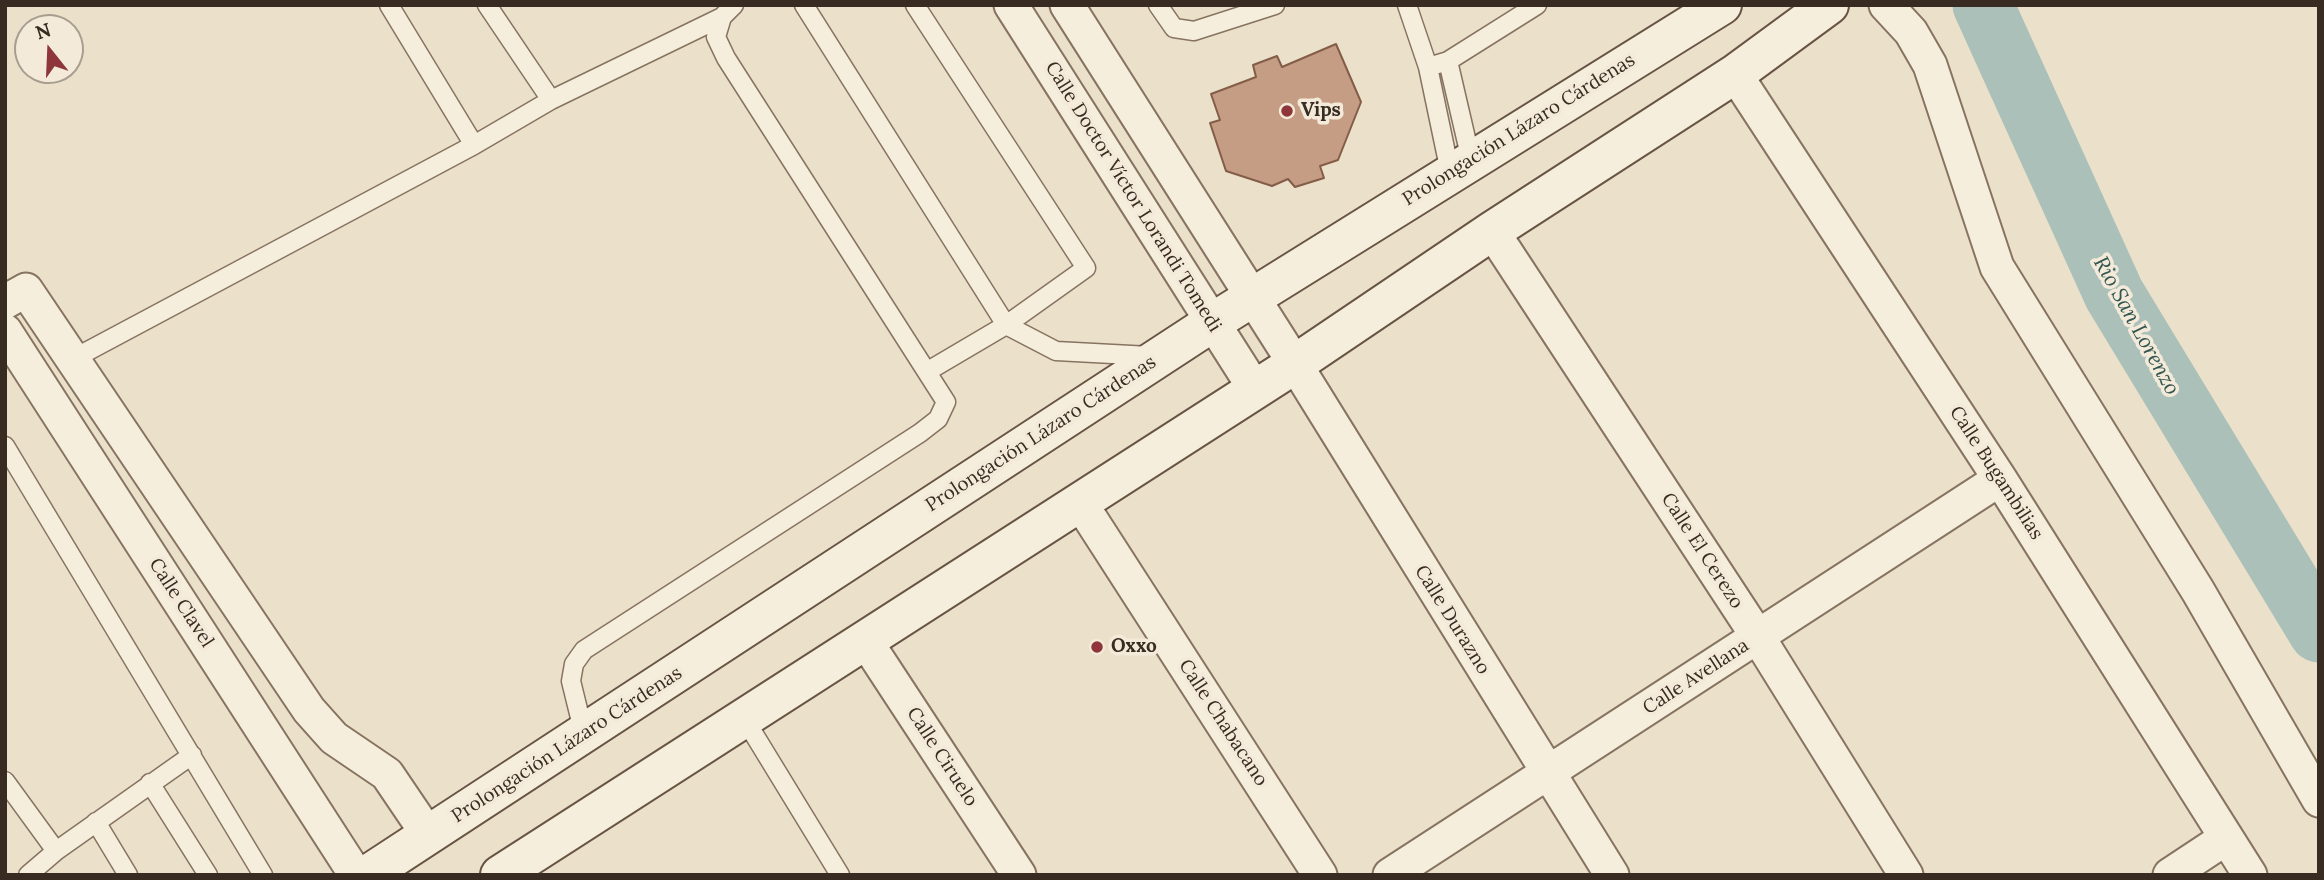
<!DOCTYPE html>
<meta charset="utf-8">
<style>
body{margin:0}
#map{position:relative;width:2324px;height:880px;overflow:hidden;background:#ebe0ca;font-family:Lora,serif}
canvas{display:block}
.frame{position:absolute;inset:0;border:7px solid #382c22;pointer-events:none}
.north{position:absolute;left:14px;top:14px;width:70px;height:70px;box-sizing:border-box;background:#f3ead9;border:2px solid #a89e90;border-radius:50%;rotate:342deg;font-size:19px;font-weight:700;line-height:28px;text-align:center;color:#382c22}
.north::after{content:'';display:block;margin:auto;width:24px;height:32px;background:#8f363a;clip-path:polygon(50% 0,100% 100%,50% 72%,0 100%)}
</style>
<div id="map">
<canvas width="2324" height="880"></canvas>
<div class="frame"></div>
<div class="north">N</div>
</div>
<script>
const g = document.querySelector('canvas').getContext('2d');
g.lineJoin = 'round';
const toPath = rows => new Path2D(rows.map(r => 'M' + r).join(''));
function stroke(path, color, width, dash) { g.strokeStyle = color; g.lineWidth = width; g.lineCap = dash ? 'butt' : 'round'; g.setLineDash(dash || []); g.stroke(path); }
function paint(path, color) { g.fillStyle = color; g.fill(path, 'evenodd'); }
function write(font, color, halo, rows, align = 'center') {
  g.font = font + ' Lora,serif'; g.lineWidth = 7; g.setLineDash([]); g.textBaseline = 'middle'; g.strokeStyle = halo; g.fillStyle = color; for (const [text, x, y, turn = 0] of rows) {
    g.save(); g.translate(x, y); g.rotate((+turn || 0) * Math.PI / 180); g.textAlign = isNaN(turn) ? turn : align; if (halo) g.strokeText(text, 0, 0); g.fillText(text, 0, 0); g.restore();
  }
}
stroke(toPath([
 [1983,5,2114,294,2319,632]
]), '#aac0b9', 61);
const building = toPath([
 [1336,44,1361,102,1338,160,1320,166,1324,178,1295,187,1288,179,1272,186,1226,171,1210,123,1220,120,1211,94,1256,77,1253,65,1277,56,1282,67,1336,44]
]);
paint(building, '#c59c84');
stroke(building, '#835d48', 2);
const lane = toPath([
 [389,5,474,145],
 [487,5,551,100],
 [804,5,1006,325,1056,351,1150,356],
 [915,5,1086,268,1006,325,928,371],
 [1158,5,1174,28,1194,31,1275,5],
 [1407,5,1428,67,1448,61,1537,5],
 [1448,61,1471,160],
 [1428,67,1450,172],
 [71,360,474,145,551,100,722,17],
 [5,446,263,875],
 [744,718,840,875],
 [584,734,571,681,574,664,584,650,920,433,938,419,946,402,726,58,716,37,722,17,734,5],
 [5,781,56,851],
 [150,783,208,875],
 [96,822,128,875],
 [28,875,56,851,192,755]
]);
const street = toPath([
 [1011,5,1255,389],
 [1067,5,1295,364,1612,875],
 [1886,5,1911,32,1930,65,1997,267,2198,591,2319,800],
 [1735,74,2000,479,2250,875],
 [1492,231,1758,637,1906,875],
 [5,302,26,290,309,710,334,738,387,774,429,836],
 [5,331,356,875],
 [1079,501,1320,875],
 [865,640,1019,875],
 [1390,875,2000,479],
 [2170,875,2226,838]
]);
const secondary = toPath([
 [367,875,1213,322,1722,5],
 [500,875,1295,364,1492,231,1735,74,1829,5]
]);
stroke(lane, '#867360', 21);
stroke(street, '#867360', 37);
stroke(secondary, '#685443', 42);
stroke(lane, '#f6eedd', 18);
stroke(street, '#f6eedd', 33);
stroke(secondary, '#f6eedd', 38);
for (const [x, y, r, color] of [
 [1287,111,7,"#8f363a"],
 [1097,647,7,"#8f363a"]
]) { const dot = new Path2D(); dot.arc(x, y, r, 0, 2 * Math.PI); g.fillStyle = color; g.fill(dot); stroke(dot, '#f3ead9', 2.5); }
write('bold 19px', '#382c22', '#f3ead9', [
 ["Vips",1301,111],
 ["Oxxo",1111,647]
], 'left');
write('19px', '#382c22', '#f3ead9', [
 ["Prolongación Lázaro Cárdenas",1519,130,-32],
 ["Calle Doctor Víctor Lorandi Tomedi",1133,197,58],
 ["Prolongación Lázaro Cárdenas",1041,434,-33],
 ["Calle Bugambilias",1996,473,57],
 ["Calle El Cerezo",1702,551,57],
 ["Calle Clavel",181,603,57],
 ["Calle Durazno",1452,620,58],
 ["Calle Avellana",1696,677,-33],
 ["Calle Chabacano",1223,723,57],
 ["Prolongación Lázaro Cárdenas",567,745,-33],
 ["Calle Ciruelo",942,757,57]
]);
write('italic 21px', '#335652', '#f3ead9', [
 ["Rio San Lorenzo",2136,326,61]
]);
</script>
